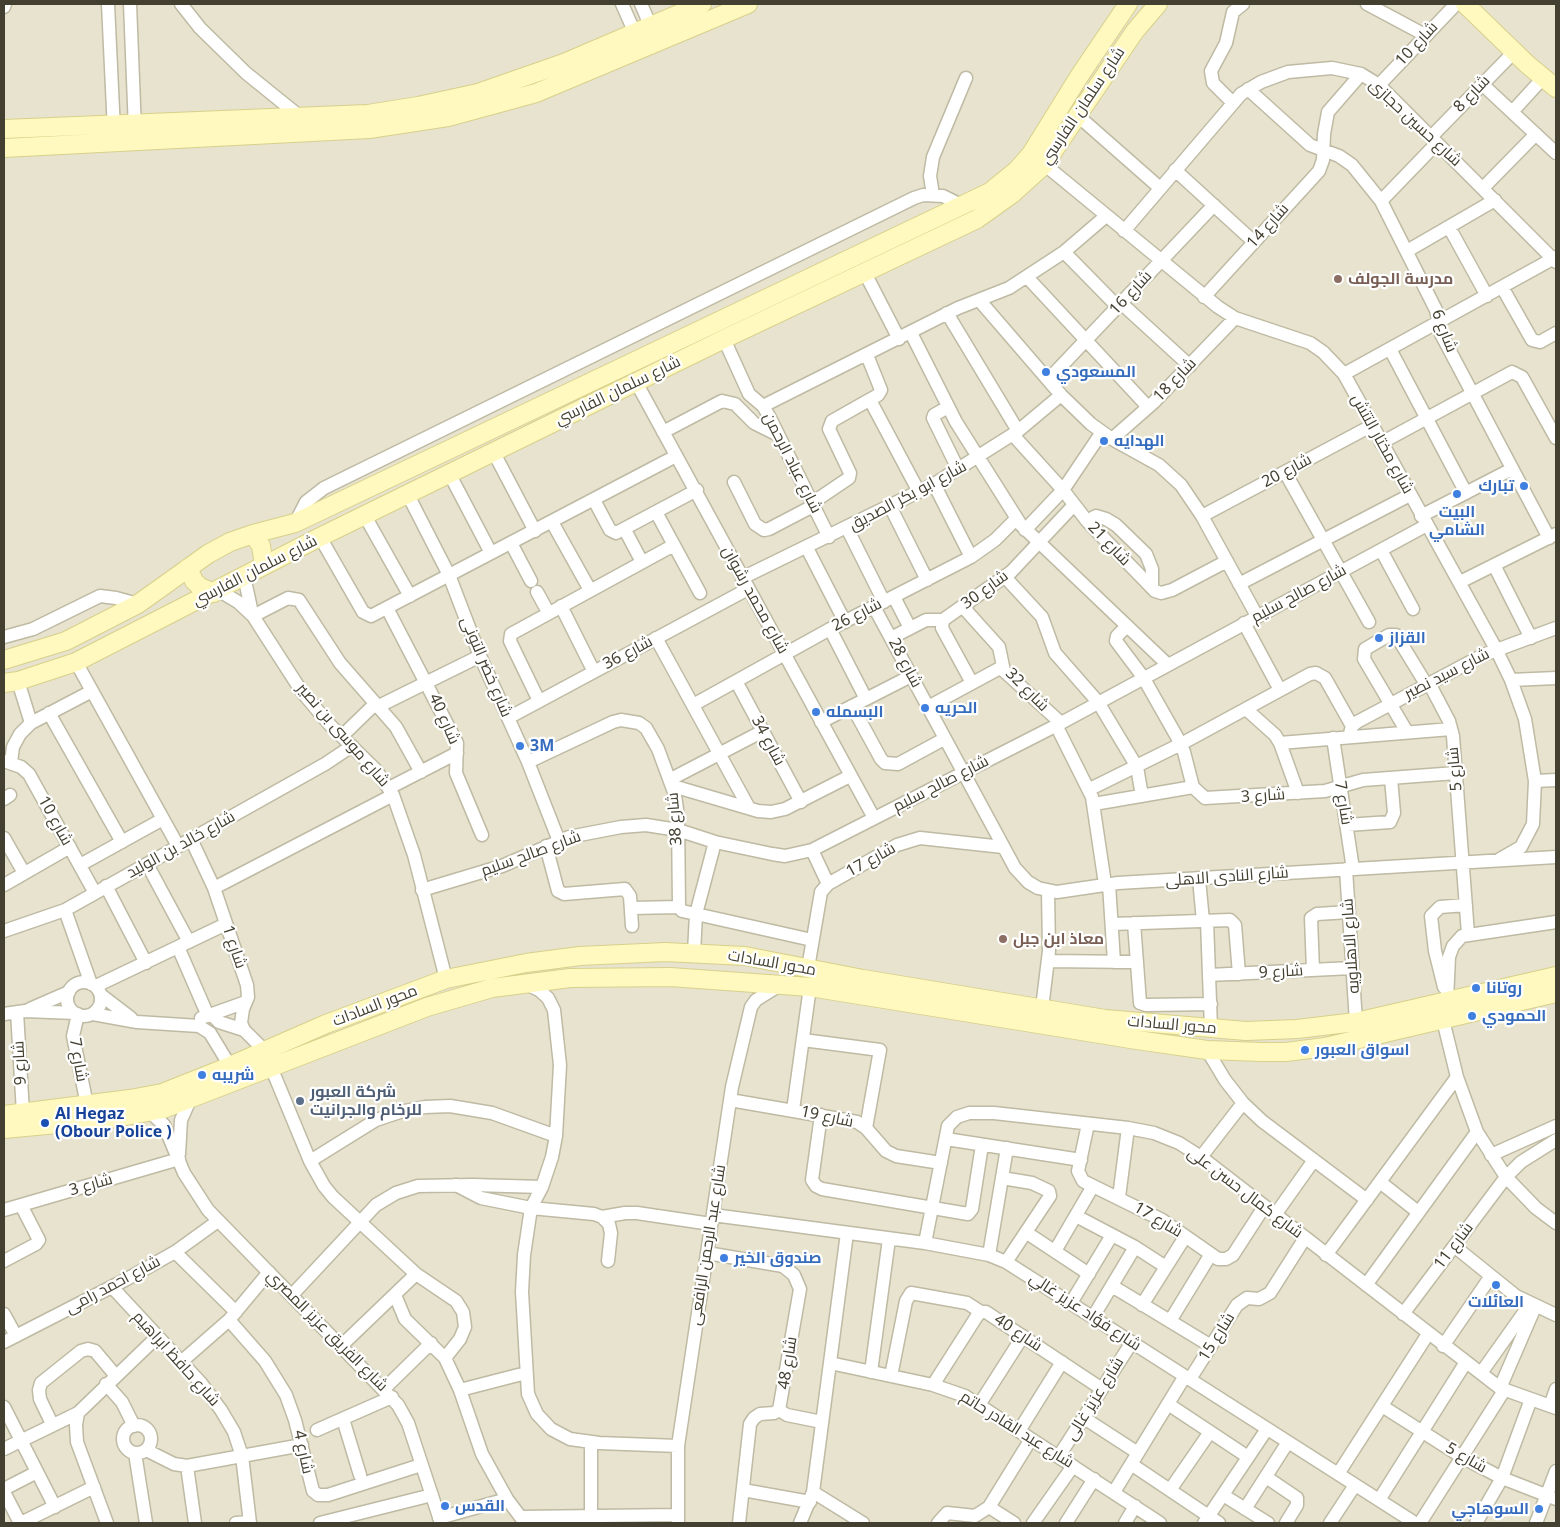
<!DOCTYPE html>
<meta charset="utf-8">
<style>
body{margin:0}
#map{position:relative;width:1560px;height:1527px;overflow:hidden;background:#f3f0e1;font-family:"Noto Sans",sans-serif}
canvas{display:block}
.frame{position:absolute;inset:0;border:5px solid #444031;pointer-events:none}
</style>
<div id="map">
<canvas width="1560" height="1527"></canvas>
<div class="frame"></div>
</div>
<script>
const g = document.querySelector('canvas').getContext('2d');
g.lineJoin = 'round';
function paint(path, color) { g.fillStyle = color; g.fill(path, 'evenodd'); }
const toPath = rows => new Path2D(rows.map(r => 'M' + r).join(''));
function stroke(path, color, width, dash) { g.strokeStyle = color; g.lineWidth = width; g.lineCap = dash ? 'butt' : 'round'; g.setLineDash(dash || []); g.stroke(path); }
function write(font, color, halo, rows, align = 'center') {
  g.font = font + ' "Noto Sans",Cairo,sans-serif'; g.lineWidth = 4.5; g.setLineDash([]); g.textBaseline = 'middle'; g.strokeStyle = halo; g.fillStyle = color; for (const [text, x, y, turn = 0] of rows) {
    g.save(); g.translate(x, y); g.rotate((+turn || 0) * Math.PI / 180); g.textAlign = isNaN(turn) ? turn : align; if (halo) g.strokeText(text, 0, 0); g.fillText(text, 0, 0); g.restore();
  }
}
paint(toPath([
 [4,4,1556,4,1556,1523,4,1523]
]), '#e7e3ce');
const street = toPath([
 [108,4,114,131],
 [130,4,135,130],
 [181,4,200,28,246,73,298,115],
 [622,4,638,40],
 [641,4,654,34],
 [1367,4,1425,35],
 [4,7,5,4],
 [1482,84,1556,153],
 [1379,85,1456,4],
 [1248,89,1310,145,1339,156,1352,165,1381,201,1436,310,1441,334,1549,538],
 [1232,102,1213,83,1211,71,1226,43,1233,12,1243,4],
 [1512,112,1543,78],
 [1077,115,1160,188],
 [1431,137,1514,52],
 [1039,160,1218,307,1235,318,1310,343,1323,352,1344,374,1496,649,1511,680,1525,719,1535,781,1533,824,1521,847,1500,859],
 [1175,170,1254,242],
 [1483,188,1536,134],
 [933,195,930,176,933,157,966,78],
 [1381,201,1437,143],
 [1449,227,1487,296],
 [1124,231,1241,94,1261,82,1288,72,1332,68,1361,74,1379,85,1556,262],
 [1407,251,1495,200],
 [1064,252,1118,307],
 [865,273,899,339],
 [1027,277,1148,407],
 [1502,287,1532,340,1540,342,1556,333],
 [1204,297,1319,171,1323,160,1324,134,1328,112,1361,74],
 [980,301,1061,395,1091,424,1112,439,1159,465,1181,485,1202,516,1257,616],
 [1121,303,1190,366],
 [947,313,1018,431],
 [911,333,956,422,1021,525,1167,664],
 [724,339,749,394,763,406,769,416,829,537],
 [1390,349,1466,493],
 [1344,374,1556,257],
 [1048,380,1214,205],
 [636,382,874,818],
 [870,400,919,492],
 [763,406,958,308,1009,288,1064,252,1106,216],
 [948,407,934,415,933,418,958,469],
 [663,432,722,401,735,404,754,423,776,434],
 [1013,435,1063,490,1087,521,1155,591,1161,593,1172,590,1227,561],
 [1112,439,1154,402,1235,318],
 [1381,443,1512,372,1522,377,1556,438],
 [494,453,535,531],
 [1285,472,1369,622],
 [450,475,491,553],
 [734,482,755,524,764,530,769,529,813,506],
 [934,484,971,557],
 [408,495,449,575,480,656,528,762,559,841],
 [594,500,610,530,616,533,697,490],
 [812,503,849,478,850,473,829,429,832,421,878,395,881,390,867,355],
 [890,506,927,580],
 [656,512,700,593],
 [365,516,410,596],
 [1202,516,1371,426],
 [1421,516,1512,469],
 [1087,521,1096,516,1106,519,1116,525,1146,554,1152,569,1152,588],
 [552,522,590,590],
 [295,523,306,502,324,488,914,198,923,195,943,196,963,206],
 [847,528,884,602],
 [625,530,642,562],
 [1025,530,1063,490,1102,432],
 [320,537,363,612,371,616,676,456],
 [511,543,531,581],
 [807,548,845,622],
 [1381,550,1413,609],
 [1494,565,1531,638],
 [244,576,252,613],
 [1005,577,1042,617,1055,653,1098,702,1137,767,1142,796],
 [742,578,934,484,1018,431,1061,395],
 [1460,582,1556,534],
 [1239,584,1410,495],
 [218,590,238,602,253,616,302,692,330,725,376,770,393,795,414,855,446,979],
 [537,592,548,612],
 [894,597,910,628],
 [561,606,594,672],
 [874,607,1015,868,1028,882,1038,888,1057,892,1118,883,1556,857],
 [963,607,999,647,1004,671,1061,723],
 [387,608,457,743,456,773,482,835],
 [253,616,288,598,299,600,340,663,396,727,421,772],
 [1244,623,1280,690],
 [1127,626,1117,636,1116,641,1143,677,1177,737,1184,752,1193,787,1205,798,1325,791,1363,780,1456,773],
 [830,629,866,699],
 [4,637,33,629,100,596,116,598,138,604],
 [656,638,749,808],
 [891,638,926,620,943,620],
 [76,662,178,846],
 [1511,680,1556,678],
 [18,681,31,723],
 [736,681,801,802],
 [972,683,942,628,943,620,1011,572,1074,505],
 [1429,683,1449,721,1453,736,1468,934],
 [539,701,510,641,511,634,674,545],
 [693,705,830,629,971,557,995,540,1016,519],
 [852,706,881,759,885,763,898,764,944,739],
 [377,707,480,656],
 [928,707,1002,667],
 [1246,709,1275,735,1280,743,1298,793],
 [49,713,122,842],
 [508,718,748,589],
 [821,722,911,676],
 [1056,725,1092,797,1105,884],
 [1407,732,1364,659,1365,649,1389,635,1396,635,1426,684],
 [342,736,375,704],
 [1349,737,1352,726,1357,722,1483,655,1556,628],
 [1333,738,1353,869],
 [1280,743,1451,729],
 [4,761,21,767,29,774,95,893],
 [11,762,13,747,20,734,31,723,92,691],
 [528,762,613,722,621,720,639,723,646,728,658,749,675,795,678,816,679,907,682,911,696,914,812,940],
 [671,779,763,731],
 [1535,781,1556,780],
 [673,786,758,811,771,812,785,809,850,776],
 [389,788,457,753],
 [1090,789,1181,744,1310,674,1316,673,1325,678,1352,726],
 [4,799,10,795],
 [1094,804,1193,787],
 [1347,825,1390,822,1394,813,1391,778],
 [4,838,24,873],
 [191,839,214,888,247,985,248,997,243,1009,241,1023,244,1030,265,1051],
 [546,846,558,891,564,894,625,889,630,896,632,926],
 [812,850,828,884],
 [147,864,189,942],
 [80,865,163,819],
 [1346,869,1356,1022],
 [1199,879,1203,921],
 [1109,884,1114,962],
 [4,885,70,847],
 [106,886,146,963],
 [214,888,393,795],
 [422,890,502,866,569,837,621,827,646,825,678,830,715,842,772,854,785,856,812,850,1061,723,1427,525],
 [631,908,679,907],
 [65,910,91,984],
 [1207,921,1211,1028],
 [1134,923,1140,1003,1146,1005,1211,1004],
 [1112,924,1230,920,1235,925,1239,974],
 [4,931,65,910,325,764,352,746],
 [178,947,208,1016],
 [694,953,696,914,715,842],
 [1049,961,1136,962],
 [808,968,821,892,828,884,897,845,920,838,1003,847],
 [1313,970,1311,918,1317,914,1349,912],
 [1209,975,1352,968],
 '67 999a17 17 0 1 1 34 0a17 17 0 1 1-34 0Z',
 [526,984,539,990,548,998,554,1010,560,1065,556,1136,552,1157,542,1187,531,1208,524,1255,522,1292,528,1394,537,1414,551,1429,570,1439,599,1443,678,1446],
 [96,986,226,924],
 [1444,987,1435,951,1431,916,1440,907,1466,905],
 [101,995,131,1018],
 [1447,1000,1449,957,1453,946,1462,936,1556,922],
 [1042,1008,1049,951,1048,891],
 [30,1009,69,992],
 [17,1012,23,1113],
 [4,1014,25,1011,75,1013],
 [78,1014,73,1036,87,1105],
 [93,1014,137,1022,199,1026,210,1033,230,1066],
 [212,1015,219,1022,244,1030],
 [201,1018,246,1002],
 [1443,1020,1457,1077,1477,1132,1506,1177,1536,1208,1556,1223],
 [803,1040,880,1050,866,1128],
 [1207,1050,1225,1080,1243,1103,1262,1121,1367,1200],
 [271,1067,310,1161,324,1186,333,1197,416,1274,456,1301,463,1312,465,1327,460,1339,445,1358],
 [730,1100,857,1122,866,1128,886,1151,896,1156,941,1163],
 [793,1110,810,987],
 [150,1112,164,1125,184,1173,208,1210,398,1405,408,1423,441,1523],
 [821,1115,812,1180,816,1186,822,1189,968,1214,972,1209,982,1145],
 [1088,1124,1078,1171,1083,1181,1162,1220,1218,1259,1226,1259,1233,1255,1264,1207],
 [946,1139,1081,1160],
 [179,1154,181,1120,190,1100],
 [1491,1155,1556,1126],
 [1201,1157,1243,1103],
 [310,1161,376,1120,400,1112,425,1107,450,1106,492,1113,556,1136],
 [1002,1178,1032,1183,1049,1191,1050,1196,1006,1262],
 [1380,1182,1418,1212],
 [456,1185,481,1198,531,1208,594,1214,602,1217,625,1213,637,1213,711,1224],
 [1119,1197,1128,1128],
 [4,1210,179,1159],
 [713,1215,925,1243,989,1255,1006,1262,1415,1523],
 [1275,1215,1314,1160],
 [1076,1216,1135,1247,1166,1267],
 [602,1217,609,1224,611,1233,608,1261],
 [1027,1233,1089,1274],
 [925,1243,948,1126,957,1117,969,1113,994,1113,1128,1128,1154,1133,1179,1143,1201,1157,1500,1388,1556,1408],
 [1454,1246,1516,1296,1556,1315],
 [1055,1251,1093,1186],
 [175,1252,236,1312],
 [707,1253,783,1266,794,1275,800,1289,779,1410,774,1413,760,1414,754,1418,750,1424,739,1523],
 [989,1255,1007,1148],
 [1326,1255,1457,1077],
 [4,1261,36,1244,39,1240,21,1205],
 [1366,1285,1477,1132],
 [1112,1286,1211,1346],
 [112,1287,201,1383,221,1410,234,1432,242,1456,250,1523],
 [292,1295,376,1205,396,1193,418,1186,473,1185,542,1187],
 [395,1295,405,1319,445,1358,460,1390,482,1454,507,1499,525,1523],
 [1071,1303,1112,1235],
 [1142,1305,1185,1237],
 [4,1314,16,1336],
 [1403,1314,1506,1177,1521,1162,1556,1140],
 [1093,1317,1135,1247],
 [229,1320,265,1361,286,1395,295,1420,313,1491,318,1495,328,1495,421,1465],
 [1170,1321,1211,1254],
 [4,1342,125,1280,175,1252,218,1221],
 [341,1346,416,1274],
 [1443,1346,1491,1276],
 [181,1362,229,1320,269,1272],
 [830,1363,933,1385,965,1396,1160,1523],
 [871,1372,889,1239],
 [1481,1373,1530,1304],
 [891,1376,906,1301,911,1293,967,1303,981,1312],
 [1190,1379,1237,1305,1247,1298,1259,1299,1270,1293,1305,1238],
 [106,1384,122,1402,134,1426],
 [933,1385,977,1316,981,1312,986,1312,1102,1389],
 [1500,1388,1535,1307],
 [384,1389,431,1343],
 [460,1390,526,1373],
 [1168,1404,1248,1457],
 [979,1405,1023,1336],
 [1382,1406,1462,1457,1502,1478,1556,1499],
 [1550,1406,1556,1389],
 [4,1407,55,1507],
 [779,1410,787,1415,822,1422],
 [1084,1418,1138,1453],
 [343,1419,360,1475],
 [52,1424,40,1399,39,1390,41,1383,81,1351,88,1349,95,1351,116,1376],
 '123 1439a14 14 0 1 1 28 0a14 14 0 1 1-28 0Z',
 [317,1430,392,1397],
 [1019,1431,1062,1362],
 [4,1449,78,1413],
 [146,1450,174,1464,187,1466,302,1445],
 [135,1453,146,1523],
 [1059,1456,1132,1342],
 [1131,1464,1219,1523],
 [187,1466,195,1523],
 [1338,1474,1428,1334],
 [1266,1477,1297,1498,1297,1505,1286,1523],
 [4,1489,37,1472],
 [743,1490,810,1502],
 [1170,1490,1210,1432],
 [4,1492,20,1523],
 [813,1492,863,1523],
 [1114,1492,1185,1376],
 [1223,1495,1268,1523],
 [1379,1500,1466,1362],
 [989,1507,1014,1523],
 [1245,1509,1288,1442],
 [591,1516,591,1442],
 [521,1517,677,1515],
 [439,1518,507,1499],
 [21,1523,94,1487],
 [107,1523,77,1442,76,1425,78,1413,157,1337],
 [236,1523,249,1522],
 [320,1523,432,1495],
 [678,1523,678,1446,732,1087,751,1007,756,1000,780,985],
 [800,1523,813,1492,847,1233],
 [938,1523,947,1513,975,1516,989,1507,1031,1439],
 [1033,1523,1073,1466],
 [1066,1523,1094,1479],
 [1125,1523,1135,1506],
 [1204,1523,1267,1429],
 [1330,1523,1355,1485],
 [1420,1523,1505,1389],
 [1476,1523,1502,1478,1531,1399],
 [1536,1523,1556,1471]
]);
const secondary = toPath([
 [1465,4,1528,65,1556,88],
 [4,129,368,114,418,106,478,93,564,63,702,4],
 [4,148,369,129,448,117,536,93,748,4],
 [253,534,261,546,264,565],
 [188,568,194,581,200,587,214,593],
 [4,660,66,641,138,604,208,554,230,542,253,534,295,523,990,192,1017,170,1031,154,1080,75,1128,4],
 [4,683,18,681,76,662,320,537,724,339,977,219,1012,194,1044,165,1135,31,1158,4],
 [4,1115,130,1099,162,1093,230,1066,326,1024,446,979,526,963,580,956,665,952,745,956,863,979,1105,1019,1246,1031,1297,1029,1356,1022,1556,976],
 [4,1129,110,1119,163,1109,427,1007,492,988,570,978,670,977,810,987,1137,1040,1207,1050,1261,1052,1286,1052,1325,1047,1556,993]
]);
stroke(street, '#bebaa3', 15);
stroke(secondary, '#d8d08b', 20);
stroke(street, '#fff', 12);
stroke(secondary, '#fff9bf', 18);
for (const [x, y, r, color] of [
 [1338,279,5,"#8d6e63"],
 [1046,372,5,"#3f7fe0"],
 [1104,441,5,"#3f7fe0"],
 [1524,486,5,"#3f7fe0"],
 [1457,494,5,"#3f7fe0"],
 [1379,638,5,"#3f7fe0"],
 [925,708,5,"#3f7fe0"],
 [816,712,5,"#3f7fe0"],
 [520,746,5,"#3f7fe0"],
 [1003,939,5,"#8d6e63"],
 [1476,988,5,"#3f7fe0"],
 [1472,1016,5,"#3f7fe0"],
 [1305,1050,5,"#3f7fe0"],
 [202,1075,5,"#3f7fe0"],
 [300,1101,5,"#5c6f8a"],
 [45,1123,5,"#1a4fb4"],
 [724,1258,5,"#3f7fe0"],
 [1496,1285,5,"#3f7fe0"],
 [445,1506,5,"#3f7fe0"],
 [1539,1509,5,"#3f7fe0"]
]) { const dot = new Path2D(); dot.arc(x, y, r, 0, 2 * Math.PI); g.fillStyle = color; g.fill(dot); stroke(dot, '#fff', 2); }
write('16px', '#444031', '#fff', [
 ["شارع 10",1417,44,-47],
 ["شارع 8",1472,94,-46],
 ["شارع سلمان الفارسي",1083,106,-56],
 ["شارع حسين حجازى",1415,123,43],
 ["شارع 14",1268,226,-48],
 ["شارع 16",1131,293,-47],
 ["شارع 6",1444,331,69],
 ["شارع 18",1175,380,-46],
 ["شارع سلمان الفارسي",618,391,-26],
 ["شارع مختار التتش",1382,444,61],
 ["شارع عباد الرحمن",792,463,63],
 ["شارع 20",1287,471,-28],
 ["شارع ابو بكر الصديق",908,496,-28],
 ["شارع 21",1109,544,46],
 ["شارع سلمان الفارسي",255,571,-27],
 ["شارع 30",985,590,-36],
 ["شارع صالح سليم",1299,594,-28],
 ["شارع محمد رشوان",755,600,61],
 ["شارع 26",857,615,-27],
 ["شارع 36",628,653,-28],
 ["شارع 28",905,663,62],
 ["شارع خضر التونى",486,667,67],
 ["شارع سيد نصير",1447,674,-27],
 ["شارع 32",1027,690,45],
 ["شارع 40",444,719,66],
 ["شارع موسى بن نصير",343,735,49],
 ["شارع 34",768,741,62],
 ["شارع 5",1455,769,-95],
 ["شارع صالح سليم",941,784,-27],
 ["شارع 3",1263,796,-4],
 ["شارع 7",1343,803,81],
 ["شارع 38",675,819,-94],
 ["شارع 10",55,821,61],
 ["شارع خالد بن الوليد",181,845,-29],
 ["شارع صالح سليم",531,854,-20],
 ["شارع 17",871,860,-29],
 ["شارع النادى الاهلى",1227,877,-4],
 ["شارع الاهلاويه",1351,946,-94],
 ["شارع 1",234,947,71],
 ["محور السادات",772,963,10],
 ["شارع 9",1281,972,-3],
 ["محور السادات",375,1006,-21],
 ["محور السادات",1172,1025,5],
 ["شارع 7",78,1060,80],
 ["شارع 9",20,1063,-93],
 ["شارع 19",827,1117,12],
 ["شارع 3",91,1185,-16],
 ["شارع كمال حسن على",1245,1193,37],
 ["شارع 17",1158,1220,31],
 ["شارع عبد الرحمن الرافعى",708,1245,-81],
 ["شارع 11",1454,1246,-53],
 ["شارع احمد رامى",113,1285,-28],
 ["شارع فؤاد عزيز غالي",1085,1312,33],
 ["شارع الفريق عزيز المصري",327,1331,45],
 ["شارع 40",1018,1333,34],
 ["شارع 15",1217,1337,-58],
 ["شارع حافظ ابراهيم",176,1359,48],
 ["شارع 48",788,1363,-81],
 ["شارع عزيز غالى",1095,1399,-58],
 ["شارع عبد القادر حاتم",1017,1430,32],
 ["شارع 4",303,1452,78],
 ["شارع 5",1466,1458,30]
]);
write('bold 16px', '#785e54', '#fff', [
 ["مدرسة الجولف",1348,279],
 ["معاذ ابن جبل",1013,939]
], 'left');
write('bold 16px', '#366cbe', '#fff', [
 ["المسعودي",1056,372],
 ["الهدايه",1114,441],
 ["تبارك",1514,486,"right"],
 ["البيت",1457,512,"center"],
 ["الشامي",1457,530,"center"],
 ["القزاز",1389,638],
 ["الحريه",935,708],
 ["البسمله",826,712],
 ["3M",530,746],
 ["روتانا",1486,988],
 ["الحمودي",1482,1016],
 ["اسواق العبور",1315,1050],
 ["شريبه",212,1075],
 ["صندوق الخير",734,1258],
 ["العائلات",1496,1302,"center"],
 ["القدس",455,1506],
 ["السوهاجي",1529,1509,"right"]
], 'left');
write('bold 16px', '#4e5e75', '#fff', [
 ["شركة العبور",310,1092],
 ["للرخام والجرانيت",310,1110]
], 'left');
write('bold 16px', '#164399', '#fff', [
 ["Al Hegaz",55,1114],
 ["(Obour Police )",55,1132]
], 'left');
</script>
